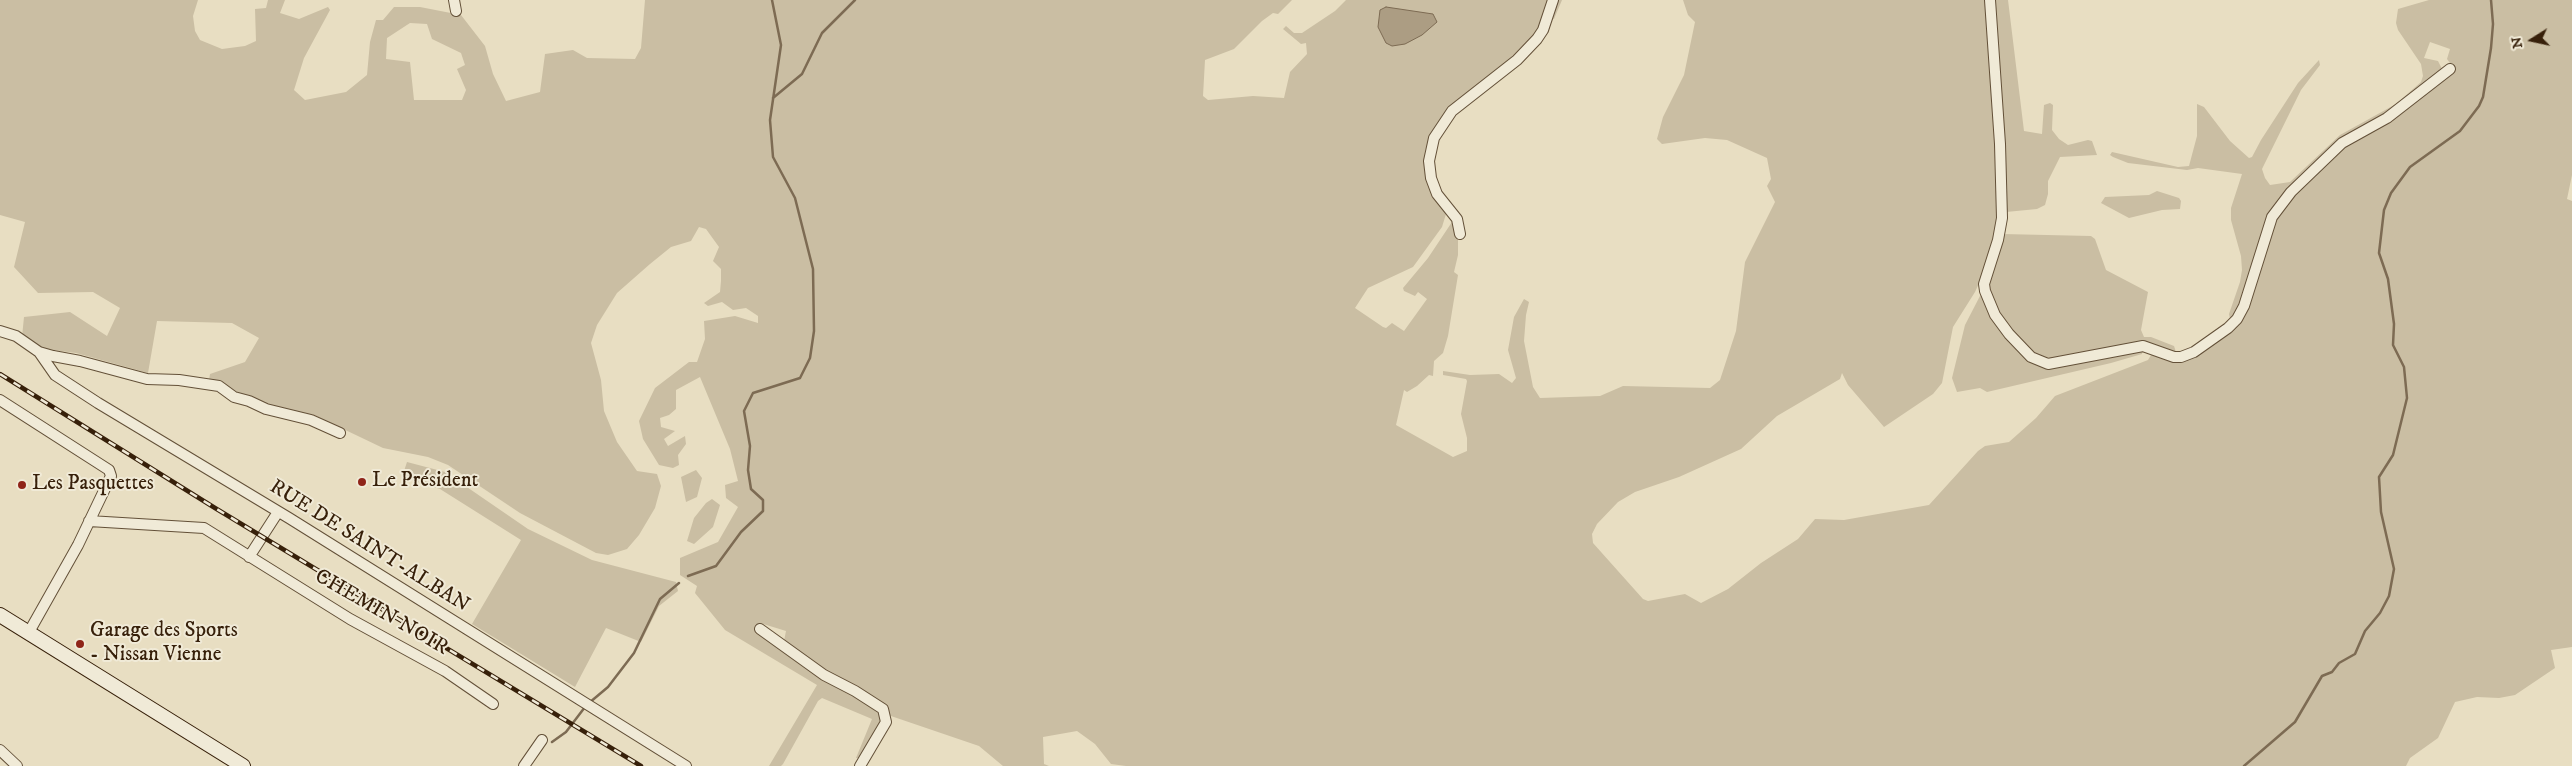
<!DOCTYPE html>
<meta charset="utf-8">
<style>
body{margin:0}
#map{position:relative;width:2572px;height:766px;overflow:hidden;background:#e8dec2;font-family:"IM FELL DW Pica",serif}
canvas{display:block}
.north{position:absolute;left:2507px;top:15px;width:50px;height:50px;-webkit-text-stroke:4px #f0ead7;paint-order:stroke;rotate:260deg;font-size:14px;font-weight:700;line-height:20px;text-align:center;color:#37200a}
.north::after{content:'';display:block;margin:auto;width:18px;height:22px;background:#37200a;clip-path:polygon(50% 0,100% 100%,50% 72%,0 100%)}
</style>
<div id="map">
<canvas width="2572" height="766"></canvas>
<div class="north">N</div>
</div>
<script>
const g = document.querySelector('canvas').getContext('2d');
g.lineJoin = 'round';
function paint(path, color) { g.fillStyle = color; g.fill(path, 'evenodd'); }
const toPath = rows => new Path2D(rows.map(r => 'M' + r).join(''));
function stroke(path, color, width, dash) { g.strokeStyle = color; g.lineWidth = width; g.lineCap = dash ? 'butt' : 'round'; g.setLineDash(dash || []); g.stroke(path); }
function write(font, color, halo, rows, align = 'center') {
  g.font = font + ' "IM FELL DW Pica",serif'; g.lineWidth = 4; g.setLineDash([]); g.textBaseline = 'middle'; g.strokeStyle = halo; g.fillStyle = color; for (const [text, x, y, turn = 0] of rows) {
    g.save(); g.translate(x, y); g.rotate((+turn || 0) * Math.PI / 180); g.textAlign = isNaN(turn) ? turn : align; if (halo) g.strokeText(text, 0, 0); g.fillText(text, 0, 0); g.restore();
  }
}
paint(toPath([
 [0,0,198,0,193,16,195,31,200,40,222,49,245,46,256,41,255,9,266,8,268,0,285,0,280,13,299,19,328,7,330,10,304,58,294,90,305,100,346,92,367,75,370,42,376,20,383,20,394,7,420,7,461,15,485,46,493,74,506,101,540,92,545,54,573,50,587,58,635,59,641,48,645,0,1292,0,1278,14,1273,13,1262,21,1234,49,1205,60,1203,96,1208,100,1253,96,1284,98,1290,72,1307,54,1306,43,1301,44,1283,29,1286,26,1294,33,1302,33,1335,11,1346,0,1562,0,1554,19,1546,16,1535,38,1528,46,1452,106,1434,129,1425,151,1424,170,1431,190,1446,209,1446,214,1442,227,1413,267,1368,288,1355,308,1383,327,1386,328,1392,323,1404,331,1427,299,1418,292,1415,296,1404,291,1403,288,1428,258,1452,222,1455,223,1458,234,1458,255,1454,272,1458,275,1448,336,1443,353,1434,361,1433,376,1429,375,1417,386,1407,392,1404,390,1396,425,1453,457,1467,451,1467,438,1461,414,1467,381,1466,379,1443,375,1443,371,1470,375,1499,374,1512,383,1516,378,1508,350,1514,317,1524,299,1529,302,1526,315,1524,341,1533,387,1540,398,1600,396,1623,386,1710,388,1720,380,1736,331,1745,262,1775,202,1767,186,1771,179,1767,158,1727,140,1705,138,1662,144,1657,139,1663,117,1684,75,1695,22,1688,15,1683,0,2008,0,2024,131,2042,134,2044,105,2050,103,2053,105,2052,130,2059,139,2068,145,2088,140,2092,141,2097,155,2060,157,2048,181,2048,194,2045,205,2037,209,2006,212,2002,210,1985,270,1975,292,1953,327,1942,383,1933,394,1884,427,1848,385,1842,373,1840,379,1777,416,1741,449,1679,477,1635,492,1618,502,1597,524,1592,534,1593,543,1643,599,1648,601,1685,594,1701,603,1728,589,1761,563,1798,539,1815,519,1844,520,1929,505,1978,451,1985,446,2009,442,2036,418,2055,396,2148,360,2151,355,2181,361,2192,356,2234,329,2237,325,2230,319,2229,314,2240,282,2242,270,2241,256,2231,220,2231,208,2242,174,2198,168,2187,170,2128,163,2113,157,2110,155,2112,152,2178,167,2189,166,2197,136,2197,104,2204,107,2230,141,2249,158,2252,157,2261,140,2298,83,2319,60,2320,65,2301,90,2262,169,2265,178,2270,185,2290,182,2340,135,2396,104,2421,82,2423,76,2421,64,2398,30,2396,23,2398,9,2429,0,2572,0,2572,175,2567,199,2572,201,2572,647,2551,650,2555,668,2515,695,2499,698,2477,697,2455,702,2438,738,2410,758,2406,766,1126,766,1111,764,1095,744,1077,731,1043,737,1044,764,1049,766,1003,766,979,746,888,715,876,700,823,672,784,641,786,631,760,623,756,629,823,678,877,705,883,718,859,758,856,758,872,719,822,698,818,701,783,764,781,766,769,766,817,685,725,630,695,593,697,586,680,575,680,558,718,542,738,507,726,498,725,485,738,481,730,449,700,377,676,390,676,409,669,415,660,418,661,427,675,431,664,439,668,446,685,436,686,444,678,455,679,465,673,468,659,465,643,439,639,421,655,388,689,362,697,362,705,339,704,321,735,316,758,323,758,316,746,308,733,310,722,302,708,306,704,303,720,292,721,281,721,269,713,261,719,247,706,229,699,227,691,241,671,247,650,264,617,293,597,325,591,343,601,380,604,411,617,442,637,471,657,474,661,486,655,508,639,535,627,549,608,555,596,553,520,513,448,465,428,457,383,448,314,415,273,408,209,380,210,374,245,362,259,338,232,323,157,321,148,373,76,353,45,349,22,337,24,317,70,312,107,336,120,308,93,292,38,293,14,267,25,222,0,215],
 [410,23,427,24,432,39,461,53,465,65,457,69,466,90,462,100,414,100,410,62,386,59,387,38],
 [2430,42,2450,49,2447,59,2452,66,2451,70,2404,107,2399,105,2439,75,2442,69,2438,61,2424,58],
 [2157,191,2179,198,2181,201,2180,209,2162,210,2129,218,2101,203,2105,197,2149,195],
 [2002,234,2091,236,2095,239,2106,270,2148,292,2141,330,2144,337,2151,337,2174,346,2176,352,2173,354,2160,350,2156,345,2151,344,2142,348,2142,354,2111,363,1987,392,1980,388,1957,392,1952,378,1965,325,1981,294,1995,312,1989,285],
 [407,462,445,472,528,529,592,560,676,582,678,591,659,606,641,642,606,628,575,687,472,624,521,540,440,489,402,477],
 [696,470,702,478,697,497,686,502,681,477],
 [712,499,720,505,713,527,694,544,687,541,694,518,706,503]
]), '#cabea3');
const water = toPath([
 [1386,7,1433,14,1437,22,1422,35,1405,44,1392,46,1386,43,1378,27,1380,10,1386,7]
]);
paint(water, '#ac9d83');
stroke(water, '#7d6b53', 1);
stroke(toPath([
 [773,98,802,74,822,33,855,0],
 [688,576,716,566,741,532,763,511,763,500,751,489,748,470,750,446,744,411,753,393,800,378,810,358,814,331,813,269,795,198,773,157,770,120,781,45,772,0],
 [589,703,608,687,634,653,660,599,679,583],
 [552,742,566,732,585,707],
 [2244,766,2295,722,2322,676,2332,672,2339,663,2355,654,2365,631,2380,613,2389,596,2394,569,2381,512,2379,477,2393,455,2407,398,2404,367,2393,345,2394,324,2388,279,2379,253,2384,210,2391,193,2410,167,2460,131,2479,106,2483,97,2491,48,2493,24,2491,0]
]), '#7d6b53', 2.5);
const minor = toPath([
 [454,0,456,11],
 [1990,0,2000,144,2002,218,1998,240,1984,284,1985,291,1995,315,2009,334,2031,357,2048,364,2143,346,2174,357,2181,357,2194,352,2228,328,2237,319,2244,306,2272,217,2291,192,2342,143,2387,118,2450,69],
 [1460,234,1457,219,1437,194,1431,178,1429,161,1434,138,1452,111,1517,60,1537,39,1543,30,1553,0],
 [0,331,16,336,39,352,53,356,80,361,147,379,179,380,219,386,234,397,249,401,266,409,311,420,340,433],
 [39,352,55,375,98,403,289,518,686,766],
 [0,400,109,470,111,476,78,545,29,632],
 [89,521,204,528,350,619,445,671,493,704],
 [249,557,278,512],
 [760,629,824,675,855,691,883,709,886,722,860,766],
 [0,750,17,766],
 [524,766,542,740]
]);
const secondary = toPath([
 [0,615,243,766]
]);
stroke(minor, '#635038', 12);
stroke(secondary, '#37200a', 16);
stroke(minor, '#f0ead7', 10);
stroke(secondary, '#f0ead7', 14);
const rail = toPath([
 [0,374,215,508,641,766]
]);
stroke(rail, '#37200a', 4.5);
stroke(rail, '#f0ead7', 2.5, [8]);
for (const [x, y, r, color] of [
 [362,482,5,"#8f2418"],
 [22,485,5,"#8f2418"],
 [80,644,5,"#8f2418"]
]) { const dot = new Path2D(); dot.arc(x, y, r, 0, 2 * Math.PI); g.fillStyle = color; g.fill(dot); stroke(dot, '#f0ead7', 2); }
write('21px', '#37200a', '#f0ead7', [
 ["Le Président",372,482],
 ["Les Pasquettes",32,485],
 ["Garage des Sports",90,632],
 ["- Nissan Vienne",90,656]
], 'left');
write('21px', '#37200a', '#f0ead7', [
 ["RUE DE SAINT-ALBAN",369,547,32],
 ["CHEMIN NOIR",381,613,30]
]);
</script>
